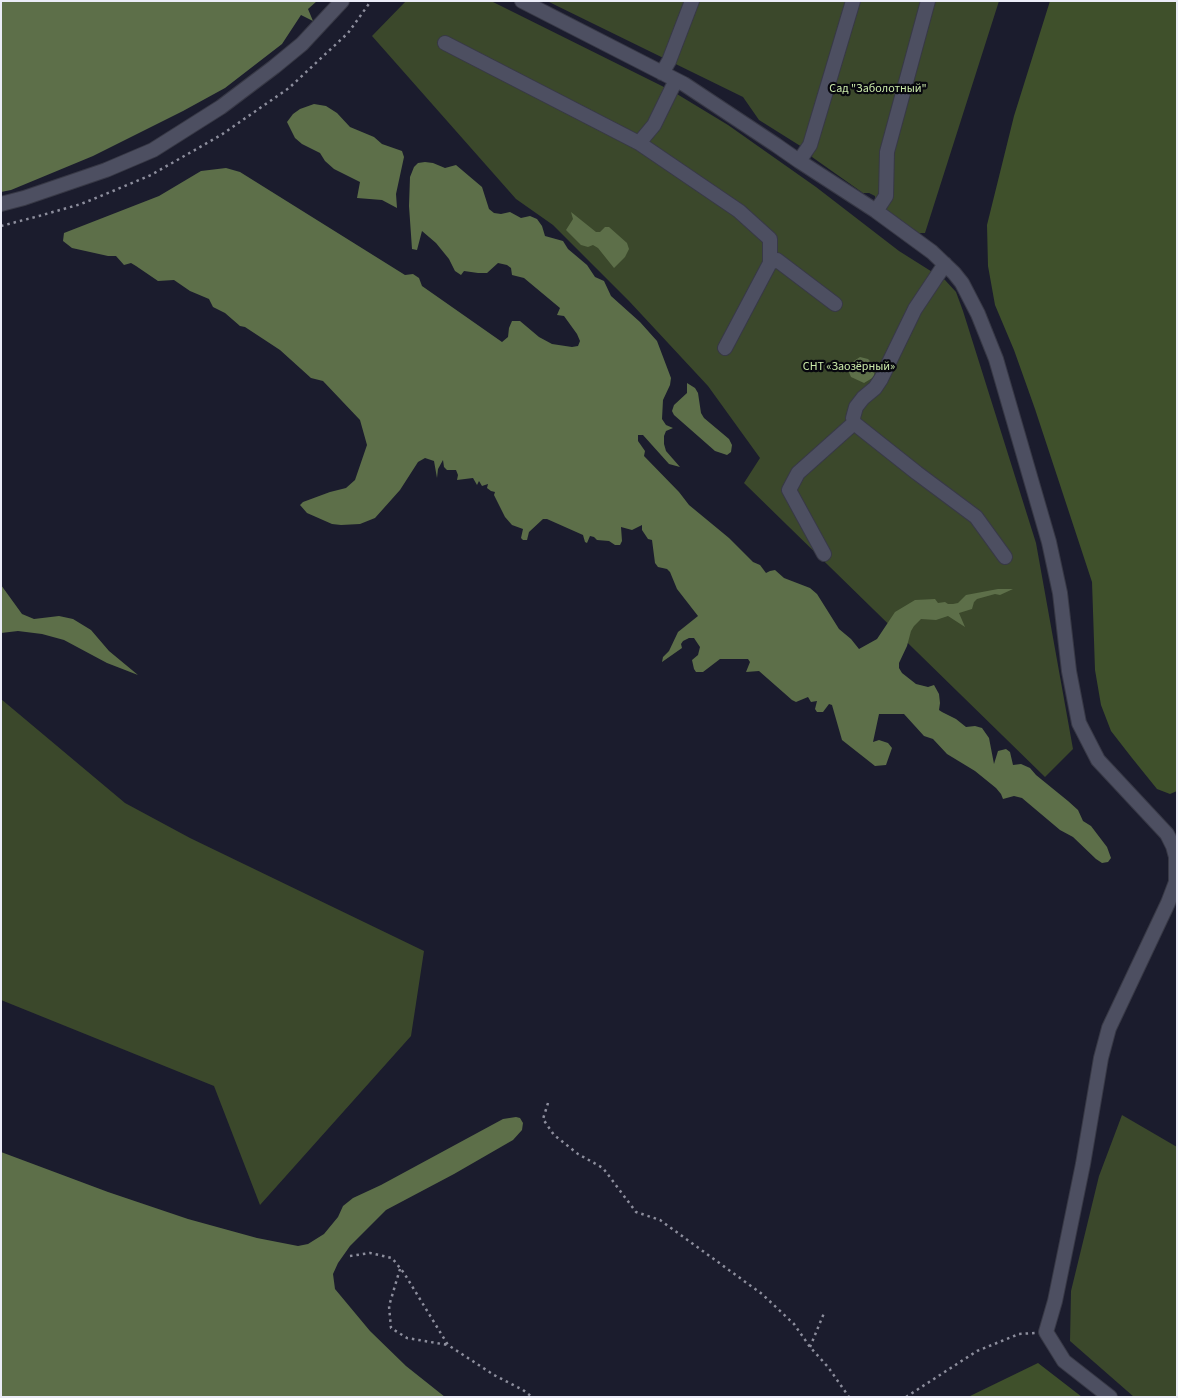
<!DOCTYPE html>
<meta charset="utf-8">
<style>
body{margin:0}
#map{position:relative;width:1178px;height:1398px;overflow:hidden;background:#1b1c2d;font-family:"Source Sans 3",sans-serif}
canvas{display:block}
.frame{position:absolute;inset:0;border:2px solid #ebecf8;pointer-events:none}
</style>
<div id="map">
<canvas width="1178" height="1398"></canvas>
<div class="frame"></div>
</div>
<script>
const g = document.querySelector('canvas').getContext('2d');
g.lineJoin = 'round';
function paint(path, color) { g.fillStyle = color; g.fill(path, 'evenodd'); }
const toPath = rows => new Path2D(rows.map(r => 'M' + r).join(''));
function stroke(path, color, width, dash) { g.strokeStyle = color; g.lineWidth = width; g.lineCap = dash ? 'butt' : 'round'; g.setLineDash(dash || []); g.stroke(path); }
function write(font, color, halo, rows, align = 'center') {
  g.font = font + ' "Source Sans 3",sans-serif'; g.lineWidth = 4.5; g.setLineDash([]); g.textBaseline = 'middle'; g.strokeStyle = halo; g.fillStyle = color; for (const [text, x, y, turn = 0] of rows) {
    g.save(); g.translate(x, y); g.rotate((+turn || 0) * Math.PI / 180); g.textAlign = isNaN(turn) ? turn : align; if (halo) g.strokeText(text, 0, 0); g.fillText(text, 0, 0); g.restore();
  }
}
paint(toPath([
 [406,1,491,1,672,91,728,125,816,187,899,251,945,280,956,292,963,311,1036,543,1073,749,1045,777,744,483,760,458,708,386,629,301,553,225,516,199,372,36],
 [547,1,999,1,925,233,919,233,875,204,875,196,869,193,863,193,812,157,813,147,802,147,759,120,743,97],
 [1,699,125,803,190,838,424,951,411,1036,260,1205,214,1086,1,1000],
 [1122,1115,1177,1147,1177,1397,1134,1397,1070,1341,1071,1291,1099,1176]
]), '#3b482b');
paint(toPath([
 [1050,1,1177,1,1177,791,1170,794,1157,789,1132,758,1111,731,1101,705,1095,670,1092,582,1035,409,1014,350,995,305,988,266,987,225,1014,116],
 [1038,1363,1082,1397,968,1397]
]), '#3f502b');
paint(toPath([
 [1,1,317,1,308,9,313,21,301,15,282,44,225,88,183,111,93,156,11,190,1,192],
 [314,104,326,106,337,113,350,127,374,137,382,144,402,151,404,157,396,194,397,208,382,200,357,198,360,182,334,169,325,161,320,153,302,144,295,138,287,122,293,114,300,109],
 [425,162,433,163,445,168,456,165,482,187,489,209,494,213,501,214,510,212,521,218,530,216,537,219,542,226,545,236,563,241,568,249,587,265,595,277,604,281,611,296,640,322,657,341,671,378,670,385,663,400,662,419,666,425,673,428,666,431,664,436,664,444,666,451,680,467,669,464,643,435,638,435,638,441,645,451,644,456,679,492,689,505,729,538,753,562,760,565,766,573,770,571,775,570,784,578,810,588,817,594,839,629,851,639,859,649,877,639,895,612,915,600,935,599,938,603,945,602,948,604,953,604,958,603,966,595,998,589,1013,589,1000,595,995,594,977,599,974,602,972,609,959,613,965,627,948,616,936,620,921,619,914,626,911,631,907,646,899,663,899,668,902,673,916,684,928,687,934,685,939,694,940,703,939,710,942,712,956,719,966,727,975,726,982,728,989,738,994,764,998,751,1006,749,1010,752,1013,765,1021,764,1030,768,1036,775,1068,801,1078,810,1083,821,1091,826,1107,847,1111,858,1108,862,1102,863,1096,859,1073,837,1060,830,1022,798,1014,796,1003,799,1001,794,996,788,975,771,947,754,933,739,924,736,904,714,879,714,873,742,879,740,888,743,892,748,886,765,875,766,842,740,832,705,829,704,823,712,817,712,815,709,817,701,811,702,808,697,796,702,792,700,759,671,746,672,750,662,748,659,720,659,703,672,696,672,694,669,692,660,698,655,700,647,694,638,689,638,683,641,681,644,682,648,662,662,663,657,669,651,678,632,698,616,677,589,670,572,667,569,658,567,655,563,652,540,648,539,642,530,642,525,632,530,621,527,622,541,620,545,615,545,609,541,597,540,594,537,590,536,587,543,585,542,583,535,547,519,543,519,529,532,527,540,523,540,521,538,523,529,512,525,505,517,494,495,495,492,491,491,487,488,488,484,482,486,479,481,477,485,473,478,457,480,458,475,456,470,447,470,444,467,443,460,438,469,437,478,434,461,425,458,418,462,400,490,375,518,360,524,341,525,332,524,307,513,300,505,303,502,330,492,346,488,355,480,367,445,360,420,323,381,311,378,280,350,245,327,240,326,225,313,213,307,209,299,190,291,174,280,158,281,136,266,131,263,124,265,116,256,108,256,72,248,63,241,64,233,159,196,201,171,226,168,240,172,405,275,413,274,419,278,422,286,502,342,508,337,509,328,512,321,520,321,539,337,552,344,572,347,578,346,580,341,577,334,564,316,557,315,560,308,524,278,512,275,511,268,507,265,498,263,487,273,478,273,464,271,461,275,455,271,449,259,436,243,422,231,417,250,412,249,409,206,410,177,414,167,418,163],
 [571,212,596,232,600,232,605,227,609,227,627,243,629,249,625,257,614,268,598,248,593,245,588,247,581,245,566,230,573,219],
 [860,357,868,359,875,366,874,377,864,383,851,377,847,368,849,364],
 [687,383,695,388,698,393,701,413,704,418,729,439,732,445,731,452,727,455,715,451,674,415,672,411,674,405,687,393],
 [1,585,22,614,34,619,59,616,73,619,91,630,109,651,138,675,107,663,64,640,42,634,18,631,1,633],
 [516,1117,520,1118,523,1123,522,1130,513,1140,454,1174,386,1210,350,1246,338,1263,333,1274,335,1289,370,1331,406,1366,445,1397,1,1397,1,1152,108,1192,188,1219,257,1238,298,1246,308,1244,324,1234,338,1217,343,1206,353,1198,381,1185,503,1119]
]), '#5d6f49');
const minor = toPath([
 [522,1,684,84,776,145,799,161,876,211,932,252,954,273,962,283,978,314,996,359,1049,542,1060,593,1069,671,1079,723,1098,760,1167,834,1173,846,1176,857,1176,882,1168,903,1109,1028,1101,1058,1083,1164,1055,1301,1046,1332,1064,1361,1110,1397],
 [445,43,639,143,654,125,676,80],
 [662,73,669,61,692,1],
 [639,143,739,211,770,239,770,263,725,348],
 [799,161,810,145,853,1],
 [1,204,24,198,106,170,153,150,221,107,274,67,302,44,342,1],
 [876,211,886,196,887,152,928,1],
 [770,263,777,260,835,304],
 [945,264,915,309,881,379,875,388,863,398,856,407,853,418,854,423,917,473,976,517,1005,557],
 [824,554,789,490,798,473,854,423]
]);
stroke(minor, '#383946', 16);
stroke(toPath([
 [1,226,39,216,81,204,113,191,151,175,221,135,289,88,348,33,371,1],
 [548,1103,543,1119,554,1135,578,1154,603,1168,636,1212,660,1220,762,1294,794,1324,810,1347,828,1367,849,1397],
 [350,1256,370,1253,392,1258,404,1273,448,1345,494,1375,523,1390,532,1397],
 [400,1269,389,1306,391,1328,407,1338,448,1345],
 [810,1347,824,1313],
 [906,1397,977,1351,1019,1334,1035,1333]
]), '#8d8e9d', 2.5, [2.5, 4]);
stroke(minor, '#4d4f61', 14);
write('12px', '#cbeaa9', '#07070e', [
 ["Сад \"Заболотный\"",878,89],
 ["СНТ «Заозёрный»",849,367]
]);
</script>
